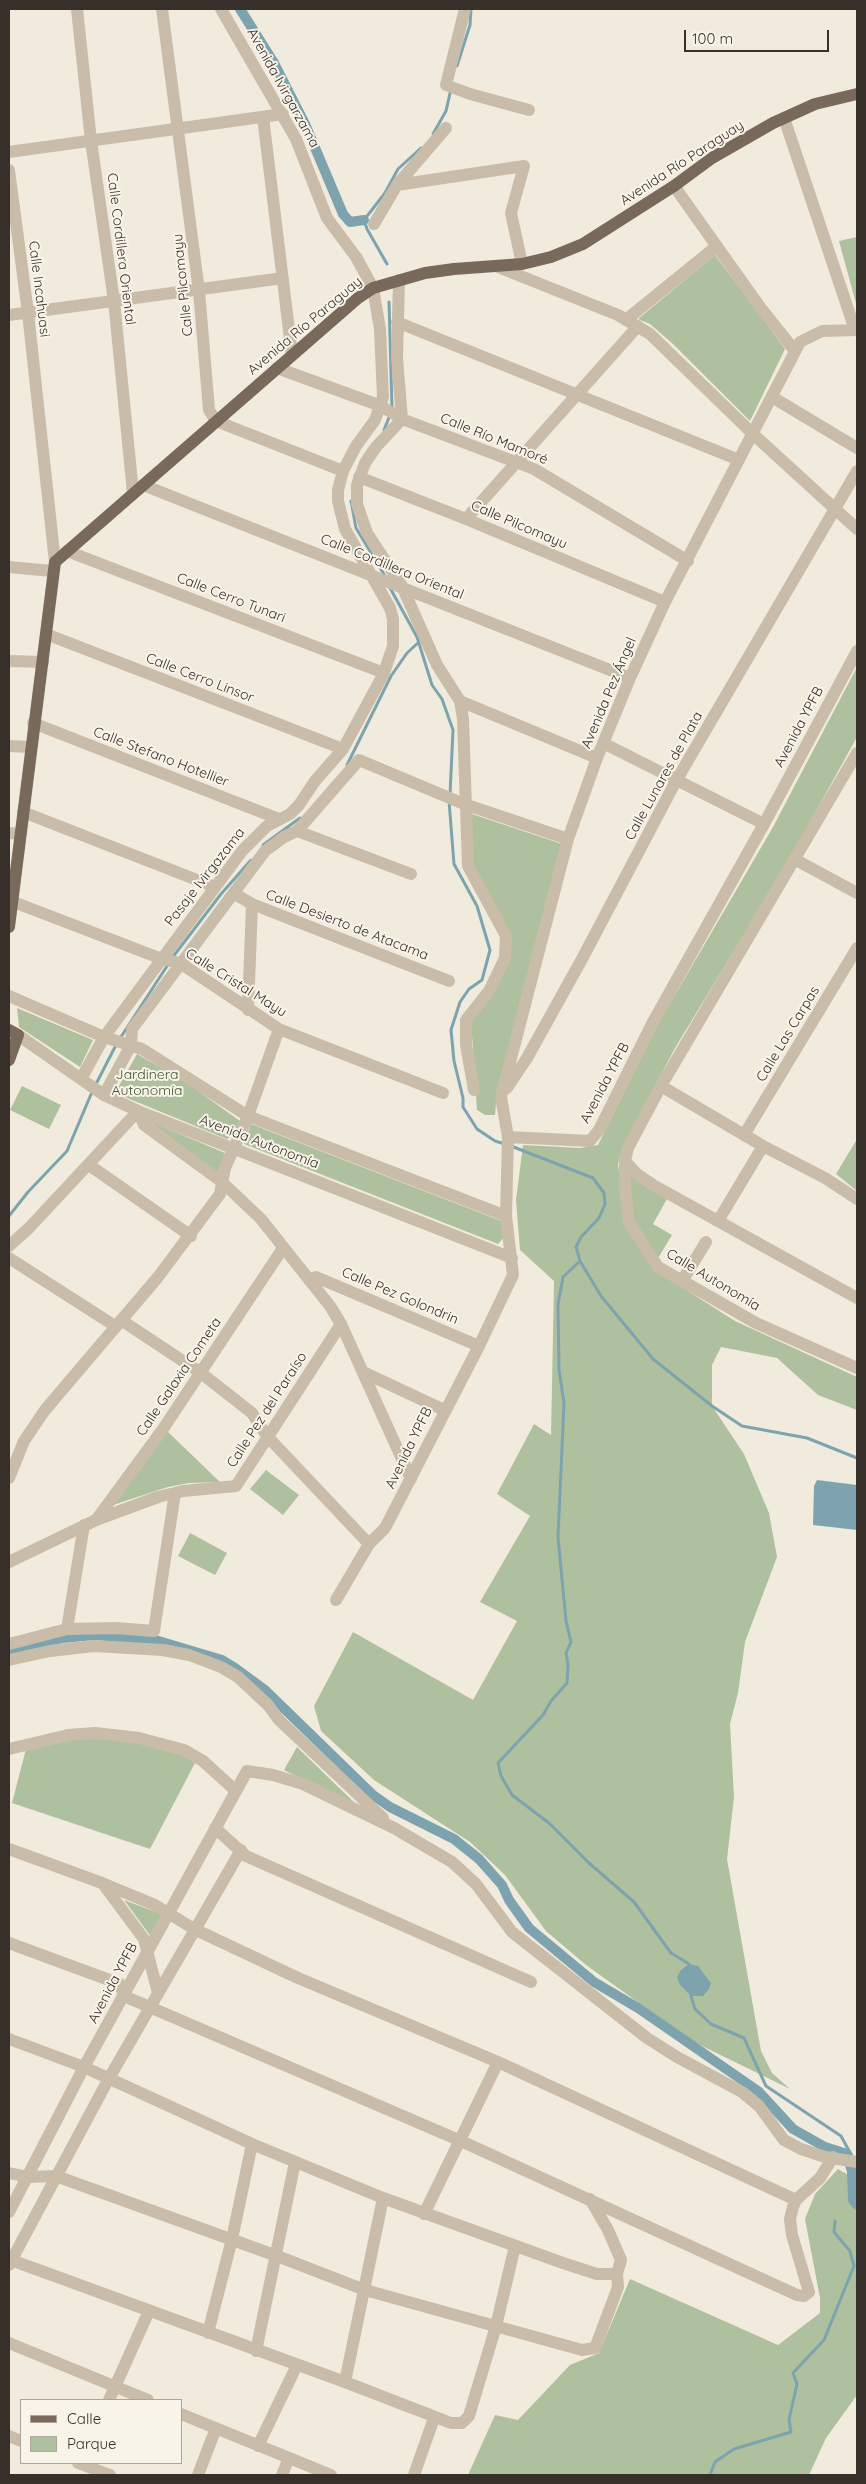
<!DOCTYPE html>
<meta charset="utf-8">
<style>
body{margin:0}
#map{position:relative;width:866px;height:2484px;overflow:hidden;background:#f1ebdd;font-family:Quicksand,sans-serif}
canvas{display:block}
.frame{position:absolute;inset:0;border:10px solid #372f29;pointer-events:none}
.legend{position:absolute;left:20px;top:2399px;width:162px;height:65px;box-sizing:border-box;background:#f9f4ea;border:1px solid #aba59d;margin:0;padding:6px 9px;list-style:none;font-size:15px;color:#372f29}
.legend li{display:flex;align-items:center;gap:10px;height:25px}
.legend b{width:25px;border:1px solid #aba59d}
.scale{position:absolute;left:684px;top:30px;width:145px;height:22px;box-sizing:border-box;border:2px solid #372f29;border-top:0;padding-left:6px;font-size:15px;line-height:18px;white-space:nowrap;color:#372f29;-webkit-text-stroke:4px #f9f4ea;paint-order:stroke}
</style>
<div id="map">
<canvas width="866" height="2484"></canvas>
<div class="frame"></div>
<ul class="legend">
<li><b style="height:6px;background:#78695b"></b>Calle</li>
<li><b style="height:14px;background:#afc09e"></b>Parque</li>
</ul>
<div class="scale">100 m</div>
</div>
<script>
const g = document.querySelector('canvas').getContext('2d');
g.lineJoin = 'round';
function paint(path, color) { g.fillStyle = color; g.fill(path, 'evenodd'); }
const toPath = rows => new Path2D(rows.map(r => 'M' + r).join(''));
function stroke(path, color, width, dash) { g.strokeStyle = color; g.lineWidth = width; g.lineCap = dash ? 'butt' : 'round'; g.setLineDash(dash || []); g.stroke(path); }
function write(font, color, halo, rows, align = 'center') {
  g.font = font + ' Quicksand,sans-serif'; g.lineWidth = 4; g.setLineDash([]); g.textBaseline = 'middle'; g.strokeStyle = halo; g.fillStyle = color; for (const [text, x, y, turn = 0] of rows) {
    g.save(); g.translate(x, y); g.rotate((+turn || 0) * Math.PI / 180); g.textAlign = isNaN(turn) ? turn : align; if (halo) g.strokeText(text, 0, 0); g.fillText(text, 0, 0); g.restore();
  }
}
paint(toPath([
 [857,237,857,307,839,241],
 [715,255,785,349,750,421,673,344,650,324,638,319],
 [857,667,857,737,788,862,675,1048,623,1146,618,1164,620,1180,632,1171,667,1199,653,1224,672,1235,652,1268,735,1321,857,1377,857,1410,818,1395,777,1358,721,1347,712,1365,712,1406,744,1454,769,1513,777,1557,745,1642,738,1693,730,1724,734,1797,727,1859,761,2051,772,2073,790,2089,692,2041,586,1965,546,1931,505,1875,470,1842,374,1780,321,1731,314,1706,353,1632,473,1700,517,1621,480,1602,530,1516,497,1494,534,1424,551,1435,554,1281,520,1250,516,1200,523,1145,580,1148,598,1145,657,1026,773,827],
 [469,813,562,844,497,1093,495,1115,485,1115,477,1110,471,1021,509,959,472,865],
 [17,1008,93,1040,80,1067,19,1027],
 [137,1054,184,1081,240,1121,234,1135,227,1139,115,1093],
 [22,1086,61,1105,49,1129,10,1110],
 [149,1121,225,1153,217,1174],
 [251,1124,504,1222,505,1236,498,1244,244,1144],
 [857,1139,857,1191,836,1174],
 [167,1431,220,1482,189,1483,168,1487,113,1505],
 [266,1470,299,1495,283,1515,250,1489],
 [190,1533,227,1553,215,1575,178,1556],
 [100,1737,139,1741,181,1754,195,1763,150,1849,12,1803,26,1749,73,1740],
 [297,1747,362,1810,284,1770],
 [124,1900,164,1915,152,1938],
 [838,2169,857,2180,857,2395,826,2438,809,2475,468,2475,495,2415,518,2420,570,2365,599,2353,630,2279,778,2345,820,2313,820,2298,805,2219,815,2194]
]), '#afc09e');
paint(toPath([
 [817,1480,857,1485,857,1530,813,1525,814,1486],
 [689,1964,698,1966,711,1983,709,1989,703,1996,691,1996,680,1985,677,1977,681,1970]
]), '#7da4ae');
stroke(toPath([
 [457,66,470,25,471,9],
 [433,134,446,111,451,89],
 [387,264,367,229,364,220,385,193,398,169,421,148],
 [389,302,392,408],
 [384,430,390,415],
 [351,501,356,528,385,576],
 [389,586,417,637,432,685,442,699,453,730,450,795],
 [347,765,391,676,407,653,419,642],
 [449,801,454,864,477,906,490,950,482,980,469,989,460,1002,451,1030,454,1061,463,1098,463,1107,477,1129,495,1141,505,1144],
 [263,845,300,818],
 [172,958,221,894,251,860],
 [119,1040,169,963],
 [95,1086,116,1045],
 [511,1146,593,1178,604,1193,605,1204,599,1218,581,1237,576,1247,580,1261,601,1296,653,1359,712,1406,742,1426,807,1438,857,1458],
 [9,1216,28,1192,67,1151,92,1092],
 [580,1261,563,1277,558,1304,559,1370,564,1403,558,1537,566,1621,571,1642,566,1653,568,1665,567,1683,551,1701,543,1715,498,1763,501,1776,512,1795,549,1823,589,1863,634,1902,671,1953,689,1964,690,1968],
 [692,1992,691,1996,695,2009,711,2024,744,2038,766,2086,841,2136,853,2158],
 [710,2475,715,2462,734,2449,791,2432,789,2420,797,2384,793,2373,824,2340,854,2266,850,2251,834,2232,835,2221]
]), '#7da4ae', 3);
stroke(toPath([
 [240,9,274,63,305,124,343,214,350,222,364,220],
 [9,1651,63,1638,94,1635,155,1640,222,1660,235,1668,265,1690,373,1795,390,1807,454,1839,479,1859,502,1885,509,1900,529,1928,594,1982,638,2008,758,2091,793,2129,825,2147,847,2154,852,2172,853,2200,857,2205]
]), '#7da4ae', 10);
stroke(toPath([
 [77,9,91,141,114,301,133,493],
 [162,9,199,291,209,410,216,421,343,471],
 [465,9,446,85,470,94,529,110],
 [263,117,292,355],
 [784,118,855,330],
 [9,152,283,114],
 [9,170,28,313,55,562],
 [397,185,524,166,511,213,522,264],
 [674,186,760,307,795,351],
 [374,224,397,185,446,128],
 [498,267,618,315,650,334,753,434,857,529],
 [399,280,397,358,402,419,376,447,365,463,357,485,357,504,367,533,402,586,437,665,460,701,463,719,468,866,506,936,505,958,489,991,466,1020,466,1045,474,1090],
 [9,315,283,278],
 [627,319,717,246],
 [397,322,739,460],
 [277,368,381,406,402,419,534,469,688,561],
 [772,397,857,448],
 [359,477,466,519,665,602],
 [143,485,630,678],
 [466,519,638,326],
 [67,551,384,673],
 [9,567,52,571],
 [46,634,343,749],
 [9,661,43,662],
 [460,701,597,758],
 [33,723,279,819],
 [603,743,764,824],
 [9,746,30,747],
 [857,753,661,1086,628,1148,625,1161,625,1188,629,1222,658,1267,756,1323,857,1368],
 [23,812,215,887],
 [297,831,411,874],
 [9,833,20,834],
 [796,860,857,893],
 [235,894,252,904,449,981],
 [11,901,162,959,180,963,279,1029,443,1093],
 [9,996,104,1037,142,1049,248,1116,506,1216],
 [248,1010,252,904],
 [18,1035,104,1095,138,1111,512,1258],
 [81,1079,104,1037,242,851,267,826,290,814,299,805,315,781,343,749,384,673,393,646,393,619,390,608,345,529,338,501,338,490,343,471,356,446,375,420,383,397,380,329,373,288,356,257,327,218,296,139,221,9],
 [661,1086,763,1146,825,1178,857,1199],
 [507,1088,527,1058,582,959,676,781,857,471],
 [104,1095,131,1045,132,1029,265,851,284,837,297,831,359,760,464,804,568,839],
 [744,1135,857,948],
 [508,1137,590,1141,599,1130,653,1022,764,824,857,651],
 [625,1161,637,1174,653,1185,857,1298],
 [89,1165,191,1236],
 [718,1221,763,1146],
 [9,1246,29,1228,138,1111,144,1125,222,1182,261,1219,330,1306,341,1324,411,1479],
 [9,1258,115,1326],
 [309,1280,316,1277,479,1346],
 [682,1281,706,1242],
 [121,1320,201,1373,252,1413,267,1436,369,1544],
 [363,1372,444,1410],
 [9,1478,24,1441,45,1410,158,1277,220,1194,225,1168,248,1116,279,1029],
 [96,1520,163,1429,283,1248],
 [9,1562,96,1520,158,1497,183,1491,236,1486,341,1324],
 [336,1600,369,1544,385,1528,479,1346,513,1275,506,1216,508,1137,501,1097,568,839,597,758,630,678,665,602,800,342,822,331,857,330],
 [67,1629,84,1525],
 [9,1644,67,1629,116,1628,154,1631,175,1493],
 [9,1660,50,1651,94,1646,163,1650,189,1655,221,1667,238,1677,268,1705,279,1720,383,1818],
 [9,1749,68,1735,95,1733,139,1738,184,1750,203,1761,236,1791],
 [215,1828,246,1856,531,1982],
 [9,1849,102,1883,155,1905,194,1929,298,1978,498,2062,796,2200],
 [103,1884,144,1939,158,1993],
 [9,1943,120,1984,124,1996,461,2141,797,2295,804,2296,809,2292,792,2235,790,2219,793,2207,796,2200,820,2178,833,2157],
 [9,2039,84,2067,252,2144,383,2198,563,2263,597,2274,617,2274,621,2260,608,2230,590,2199],
 [9,2173,28,2177,56,2176,277,2256,365,2290,582,2350,595,2348,618,2287,617,2274],
 [9,2212,84,2067,247,1771,273,1775,303,1784,394,1828,452,1862,476,1884,512,1932,647,2038,677,2057,742,2092,759,2106,784,2140,801,2149,825,2157,857,2162],
 [424,2214,498,2062],
 [11,2260,345,2382,451,2423,462,2423,469,2416,496,2326,515,2246],
 [9,2265,108,2080,241,1850],
 [208,2333,232,2239,252,2144],
 [9,2343,148,2400],
 [256,2351,295,2162],
 [345,2382,383,2198],
 [109,2400,149,2311],
 [181,2414,331,2475],
 [9,2436,21,2441],
 [258,2446,297,2365],
 [78,2463,110,2475],
 [198,2475,216,2428],
 [282,2475,289,2458],
 [414,2475,434,2418]
]), '#c9bdaa', 12);
stroke(toPath([
 [9,927,55,562,358,298,373,288,425,273,454,269,522,264,551,257,583,244,674,186,712,158,773,123,815,104,857,94],
 [9,1030,18,1035,9,1060]
]), '#78695b', 12);
write('14px', '#372f29', '#f9f4ea', [
 ["Avenida Ivirgarzama",283,88,61],
 ["Avenida Río Paraguay",682,163,-33],
 ["Calle Cordillera Oriental",121,249,83],
 ["Calle Pilcomayu",183,285,-96],
 ["Calle Incahuasi",39,289,83],
 ["Avenida Río Paraguay",305,326,-40],
 ["Calle Río Mamoré",494,439,22],
 ["Calle Pilcomayu",519,525,23],
 ["Calle Cordillera Oriental",392,567,22],
 ["Calle Cerro Tunari",231,598,21],
 ["Calle Cerro Linsor",200,678,21],
 ["Avenida Pez Ángel",609,693,-67],
 ["Avenida YPFB",799,727,-62],
 ["Calle Stefano Hotellier",161,757,21],
 ["Calle Lunares de Plata",664,776,-61],
 ["Pasaje Ivirgazama",205,877,-52],
 ["Calle Desierto de Atacama",347,925,21],
 ["Calle Cristal Mayu",236,983,32],
 ["Calle Las Carpas",788,1034,-59],
 ["Avenida YPFB",605,1083,-62],
 ["Avenida Autonomía",259,1142,21],
 ["Calle Autonomía",713,1280,31],
 ["Calle Pez Golondrin",400,1296,23],
 ["Calle Galaxia Cometa",179,1377,-56],
 ["Calle Pez del Paraíso",267,1410,-57],
 ["Avenida YPFB",409,1448,-64],
 ["Avenida YPFB",113,1983,-62]
]);
write('14px', '#40542e', '#f9f4ea', [
 ["Jardinera",147,1075],
 ["Autonomía",147,1091]
]);
</script>
